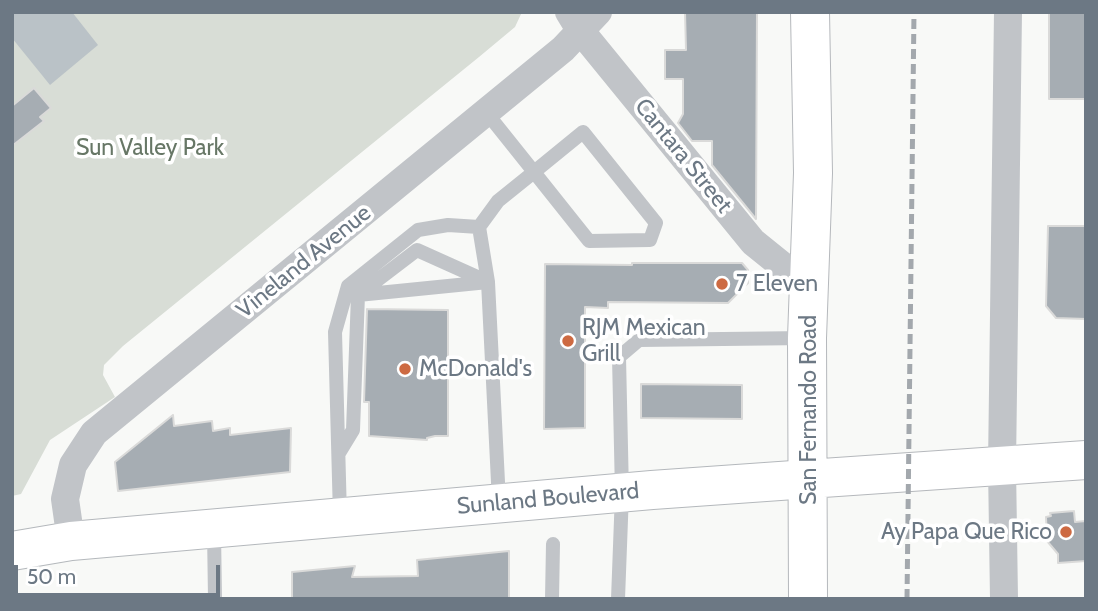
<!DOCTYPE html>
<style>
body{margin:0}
#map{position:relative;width:1098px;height:611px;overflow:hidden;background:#f8f9f7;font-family:Cabin,sans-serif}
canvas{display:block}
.frame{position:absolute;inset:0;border:14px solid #6c7884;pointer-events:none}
.scale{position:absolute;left:14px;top:565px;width:206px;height:32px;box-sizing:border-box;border:4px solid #6c7884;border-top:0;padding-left:9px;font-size:21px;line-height:24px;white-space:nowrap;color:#6c7884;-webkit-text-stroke:5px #fff;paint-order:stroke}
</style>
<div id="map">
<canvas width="1098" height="611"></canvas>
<div class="frame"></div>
<div class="scale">50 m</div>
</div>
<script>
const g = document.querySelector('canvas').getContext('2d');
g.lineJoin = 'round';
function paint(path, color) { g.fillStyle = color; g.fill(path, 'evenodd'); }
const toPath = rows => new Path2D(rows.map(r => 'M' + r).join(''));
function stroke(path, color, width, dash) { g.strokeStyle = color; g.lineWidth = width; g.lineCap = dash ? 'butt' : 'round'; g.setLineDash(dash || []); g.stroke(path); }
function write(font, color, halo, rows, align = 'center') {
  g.font = font + ' Cabin,sans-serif'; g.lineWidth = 7; g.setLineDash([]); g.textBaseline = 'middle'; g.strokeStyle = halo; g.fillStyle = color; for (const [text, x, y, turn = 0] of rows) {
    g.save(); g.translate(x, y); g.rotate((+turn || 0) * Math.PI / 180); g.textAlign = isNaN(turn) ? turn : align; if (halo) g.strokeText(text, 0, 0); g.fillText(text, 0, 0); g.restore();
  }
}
paint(toPath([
 [12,12,522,12,515,27,479,57,123,346,104,365,103,375,115,397,50,440,21,494,12,496]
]), '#d8ddd6');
paint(toPath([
 [12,12,72,12,98,45,50,85,12,38]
]), '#bac2c7');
const building = toPath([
 [685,12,757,12,756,219,712,165,712,141,692,141,678,123,683,114,683,79,665,79,665,50,686,50,685,12],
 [1049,12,1086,12,1086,99,1049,99,1049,12],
 [34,88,51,108,40,117,44,121,12,146,12,106,34,88],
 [1048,226,1086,226,1086,319,1056,318,1046,306,1048,226],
 [632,263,742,263,748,270,748,283,728,303,608,302,608,308,585,307,585,428,544,429,545,264,632,265,632,263],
 [367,309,448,310,448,436,435,436,427,438,427,440,369,436,369,402,364,402,367,309],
 [641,384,742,385,742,419,641,418,641,384],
 [173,415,174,426,212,421,213,431,230,428,230,435,291,428,290,472,118,491,115,462,173,415],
 [1074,511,1075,522,1086,521,1086,561,1058,563,1058,554,1047,541,1046,517,1051,516,1050,513,1074,511],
 [509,551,509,599,292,599,292,572,355,566,352,577,418,576,417,560,509,551]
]);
paint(building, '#a6adb3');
stroke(building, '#dadad9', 2);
const secondary = toPath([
 [12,551,71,541,652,490,808,479]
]);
const primary = toPath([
 [808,479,1086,460],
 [808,599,807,338,813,173,810,12]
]);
stroke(secondary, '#b4b8bc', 40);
stroke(primary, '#b5b8bc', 40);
stroke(toPath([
 [479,227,498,201,534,172,583,132,656,223,650,240,589,241,534,172,486,112],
 [358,295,417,250,486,281],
 [339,453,353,430,358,295,488,282],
 [340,516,335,332,348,286,418,230,448,225,479,227,488,282,499,502],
 [214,531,215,599],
 [552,599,553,544],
 [618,599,622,493,619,357,639,340,807,338]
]), '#c1c4c8', 14);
stroke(toPath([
 [569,12,580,30,753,242,810,288],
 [71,541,65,499,73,465,94,433,563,49,598,12],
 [1004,599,1002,466,1008,12]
]), '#c1c4c8', 28);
stroke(secondary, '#fff', 38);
stroke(primary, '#fff', 38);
stroke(toPath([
 [907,599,914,12]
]), '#a3a8ad', 5, [10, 5]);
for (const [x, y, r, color] of [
 [722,284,7,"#cd6a42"],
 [568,341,7,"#cd6a42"],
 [405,369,7,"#cd6a42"],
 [1066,532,7,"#cd6a42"]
]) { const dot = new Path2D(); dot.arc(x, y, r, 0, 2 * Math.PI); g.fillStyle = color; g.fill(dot); stroke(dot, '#fff', 2.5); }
write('23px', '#677766', '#fff', [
 ["Sun Valley Park",150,148]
]);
write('23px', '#6c7884', '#fff', [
 ["Cantara Street",683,156,51],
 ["Vineland Avenue",304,262,-39],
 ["San Fernando Road",809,410,-90],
 ["Sunland Boulevard",548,499,-5]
]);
write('23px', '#6c7884', '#fff', [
 ["7 Eleven",736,284],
 ["RJM Mexican",582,328],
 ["Grill",582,354],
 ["McDonald's",419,369],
 ["Ay Papa Que Rico",1052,532,"right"]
], 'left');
</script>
